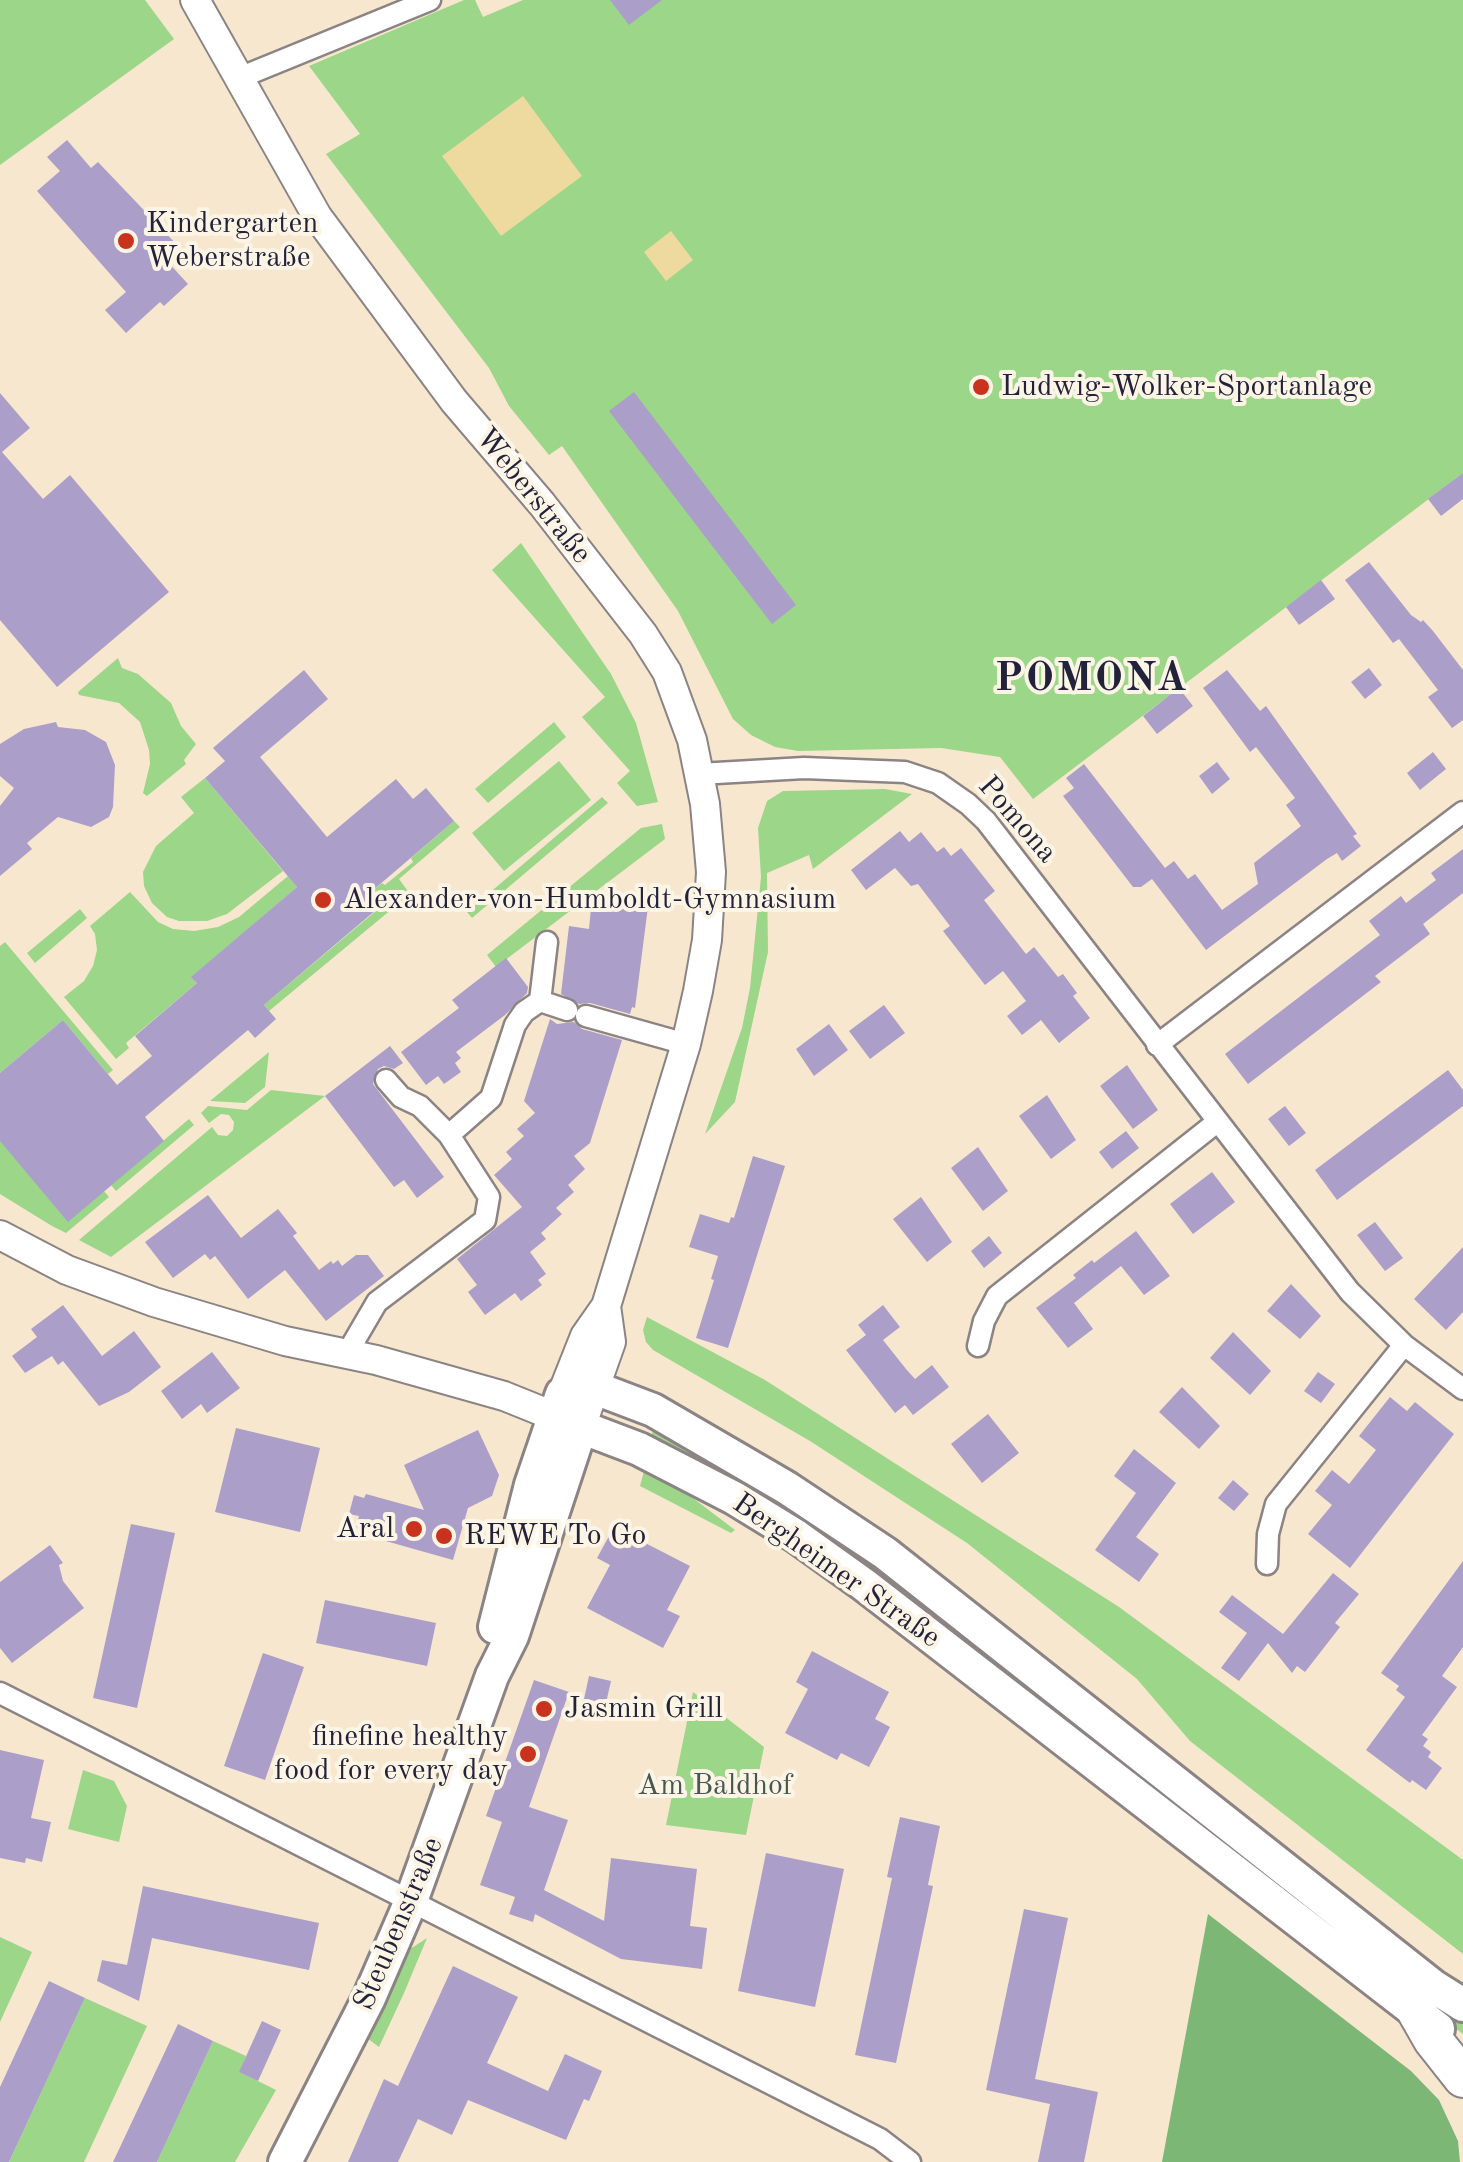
<!DOCTYPE html>
<meta charset="utf-8">
<style>
body{margin:0}
canvas{display:block;background:#f7e7ce}
</style>
<canvas width="1463" height="2162"></canvas>
<script>
const g = document.querySelector('canvas').getContext('2d');
g.lineJoin = 'round';
function paint(path, color) { g.fillStyle = color; g.fill(path, 'evenodd'); }
const toPath = rows => new Path2D(rows.map(r => 'M' + r).join(''));
function stroke(path, color, width, dash) { g.strokeStyle = color; g.lineWidth = width; g.lineCap = dash ? 'butt' : 'round'; g.setLineDash(dash || []); g.stroke(path); }
function write(font, color, halo, rows, align = 'center') {
  g.font = font + ' "Old Standard TT",serif'; g.lineWidth = 8; g.setLineDash([]); g.textBaseline = 'middle'; g.strokeStyle = halo; g.fillStyle = color; for (const [text, x, y, turn = 0] of rows) {
    g.save(); g.translate(x, y); g.rotate((+turn || 0) * Math.PI / 180); g.textAlign = isNaN(turn) ? turn : align; if (halo) g.strokeText(text, 0, 0); g.fillText(text, 0, 0); g.restore();
  }
}
paint(toPath([
 [0,0,145,0,174,39,0,165],
 [464,0,475,0,483,17,523,0,1463,0,1463,473,1033,799,1000,757,941,748,798,751,775,747,751,735,733,719,678,611,562,446,549,455,509,406,489,368,326,154,360,134,309,66],
 [521,543,611,674,636,723,658,802,637,806,617,783,630,771,582,717,605,697,492,570],
 [118,658,122,668,138,674,171,703,181,726,196,744,184,760,186,764,147,796,143,793,150,764,149,750,140,722,119,703,79,695,78,692],
 [554,722,566,737,488,803,475,789],
 [559,761,591,800,504,871,472,833],
 [205,778,283,871,227,914,207,921,179,921,167,917,152,903,144,886,143,872,156,846,194,813,181,797],
 [885,789,912,794,813,869,809,855,767,873,768,952,735,1102,705,1134,742,1028,750,988,761,877,758,828,767,801,783,791],
 [602,797,608,803,472,918,467,912],
 [454,821,460,827,399,879,410,894,269,1011,264,1005,383,905,372,891,382,883,385,885,413,862,411,858],
 [662,824,665,839,496,967,487,955,641,828],
 [288,876,297,887,192,977,197,983,126,1043,129,1048,116,1059,64,997,84,981,93,966,97,950,95,934,90,926,130,892,158,922,173,929,194,931,218,927,239,917],
 [80,909,87,918,35,963,27,953],
 [5,942,113,1070,108,1074,63,1020,0,1073,0,946],
 [269,1052,265,1087,245,1103,210,1101],
 [271,1090,325,1096,111,1257,79,1240,212,1127,218,1135,227,1136,233,1130,234,1122,229,1115,221,1114,209,1123,201,1113,208,1106,247,1110],
 [189,1119,194,1125,116,1191,111,1185],
 [0,1141,104,1191,109,1197,66,1233,52,1226,0,1194],
 [647,1317,765,1380,1119,1607,1463,1860,1463,1954,1190,1741,1137,1679,967,1543,810,1441,653,1350,646,1342,643,1330],
 [654,1428,748,1479,893,1576,1463,2024,1463,2034,877,1574,650,1439],
 [644,1471,661,1476,681,1489,735,1530,731,1533,640,1486],
 [693,1692,764,1747,746,1835,666,1825],
 [83,1770,114,1781,127,1806,119,1842,68,1829],
 [0,1937,32,1952,0,2022],
 [427,1938,404,1993,379,2047,367,2038,407,1951],
 [85,1998,147,2026,84,2162,9,2162],
 [213,2041,246,2056,240,2072,276,2090,235,2162,157,2162]
]), '#9cd689');
paint(toPath([
 [1208,1914,1411,2071,1439,2100,1458,2141,1460,2162,1162,2162]
]), '#7db775');
paint(toPath([
 [523,96,582,176,501,236,442,156],
 [671,231,693,260,666,281,644,252]
]), '#eeda9e');
paint(toPath([
 [610,0,662,0,629,25],
 [67,140,91,168,98,162,180,248,166,260,188,284,164,306,160,302,126,333,105,310,126,292,37,191,60,171,47,157],
 [634,392,796,605,772,624,609,411],
 [0,393,30,428,2,452,43,499,70,475,169,592,57,687,0,620],
 [1463,473,1463,499,1441,516,1428,499],
 [1369,562,1411,615,1421,622,1423,620,1433,631,1463,670,1463,720,1452,728,1428,697,1438,690,1399,639,1393,643,1345,580],
 [1321,580,1335,599,1299,625,1286,607],
 [1369,668,1382,685,1365,699,1351,682],
 [304,670,328,699,260,757,327,837,396,779,413,799,426,788,454,821,372,891,383,904,264,1005,276,1019,255,1038,248,1030,145,1117,164,1141,68,1222,0,1141,0,1073,63,1020,117,1085,152,1056,135,1036,197,983,191,977,297,887,205,778,225,761,213,748],
 [1227,670,1260,711,1266,706,1357,834,1353,836,1361,846,1342,861,1337,853,1327,859,1206,950,1152,879,1141,887,1133,887,1063,796,1074,788,1066,778,1084,764,1165,868,1174,861,1188,879,1195,874,1222,910,1258,884,1254,863,1301,826,1286,805,1295,798,1256,747,1250,752,1203,688],
 [1179,688,1193,706,1157,734,1143,716],
 [56,722,58,727,85,730,106,742,115,765,113,807,109,817,91,827,58,817,27,843,32,849,0,876,0,806,14,788,0,776,0,744,24,729],
 [1433,752,1446,769,1420,790,1407,773],
 [1217,762,1230,779,1212,794,1199,776],
 [900,831,909,842,921,832,937,852,944,847,951,856,961,848,995,891,984,900,1026,954,1034,947,1058,977,1063,974,1077,993,1073,996,1090,1018,1059,1043,1041,1020,1022,1035,1007,1016,1026,1001,1003,971,985,985,943,931,950,926,918,884,911,886,895,868,866,890,851,870],
 [1463,849,1463,893,1423,924,1430,934,1375,976,1381,982,1248,1084,1225,1054,1380,935,1369,921,1401,896,1406,903,1436,880,1431,873],
 [611,894,649,899,635,1008,632,1007,630,1014,590,1003,579,1004,561,994,569,926,589,929,591,908,609,911],
 [506,958,528,987,527,993,505,1015,456,1052,461,1058,455,1063,461,1072,444,1084,438,1076,426,1085,401,1052,459,1008,452,1000],
 [884,1005,905,1033,870,1059,849,1031],
 [550,1019,557,1024,574,1022,582,1029,622,1040,590,1143,574,1156,585,1169,568,1185,574,1192,556,1208,562,1214,541,1233,546,1239,530,1252,546,1274,538,1280,542,1285,521,1301,515,1293,485,1315,468,1292,477,1285,457,1259,522,1207,494,1175,512,1159,506,1152,524,1136,517,1129,535,1113,524,1101],
 [829,1024,848,1050,814,1076,796,1049],
 [390,1046,403,1063,394,1069,384,1066,378,1069,373,1084,444,1177,417,1198,404,1180,394,1187,325,1096],
 [1127,1065,1158,1110,1133,1129,1100,1086],
 [1448,1070,1463,1090,1463,1106,1337,1200,1315,1170],
 [1047,1095,1076,1140,1051,1159,1019,1116],
 [1285,1106,1306,1133,1289,1146,1268,1119],
 [1126,1131,1139,1148,1112,1169,1099,1152],
 [978,1147,1008,1191,983,1211,951,1168],
 [753,1156,785,1166,728,1348,696,1338,714,1280,711,1279,718,1256,689,1247,700,1214,729,1223,731,1217,734,1218],
 [1212,1172,1235,1202,1193,1234,1170,1204],
 [208,1195,241,1238,278,1209,297,1233,293,1236,319,1270,331,1261,333,1264,338,1260,342,1266,356,1255,368,1255,384,1276,326,1321,285,1270,248,1299,215,1256,210,1260,205,1254,173,1278,145,1242],
 [921,1197,952,1242,927,1262,893,1219],
 [1375,1222,1403,1258,1385,1271,1357,1235],
 [1136,1231,1170,1276,1144,1295,1121,1266,1074,1303,1093,1329,1068,1348,1036,1308,1076,1278,1073,1275,1092,1260,1094,1263],
 [989,1236,1002,1253,984,1268,971,1251],
 [1463,1247,1463,1312,1446,1330,1414,1299],
 [1291,1284,1321,1316,1300,1339,1267,1311],
 [63,1305,102,1356,134,1331,161,1367,129,1392,99,1406,63,1361,58,1365,52,1356,25,1373,12,1356,37,1337,31,1329],
 [883,1305,900,1327,883,1340,906,1369,915,1379,932,1365,949,1387,913,1415,905,1405,895,1413,846,1350,866,1335,858,1325],
 [1233,1332,1271,1371,1250,1395,1210,1358],
 [212,1352,240,1388,207,1413,201,1404,182,1419,161,1391],
 [1318,1372,1335,1384,1321,1403,1304,1391],
 [1182,1387,1220,1426,1199,1449,1159,1412],
 [1390,1397,1407,1411,1415,1402,1454,1434,1350,1568,1308,1534,1332,1505,1315,1491,1332,1470,1349,1484,1376,1450,1359,1436],
 [988,1414,1019,1453,982,1483,951,1444],
 [236,1428,320,1448,300,1532,215,1512],
 [478,1430,499,1475,492,1496,468,1508,453,1560,375,1538,376,1532,356,1527,359,1516,349,1514,354,1495,364,1498,366,1494,424,1510,404,1465],
 [1134,1449,1176,1483,1136,1537,1159,1554,1139,1582,1095,1550,1136,1493,1114,1476],
 [1233,1480,1249,1494,1234,1511,1218,1498],
 [131,1524,175,1533,137,1708,93,1698],
 [614,1527,690,1566,667,1610,680,1616,663,1648,587,1608,610,1565,597,1558],
 [50,1545,63,1563,59,1565,63,1581,84,1608,12,1663,0,1648,0,1582],
 [1463,1561,1463,1647,1442,1676,1457,1687,1422,1735,1428,1739,1423,1746,1431,1752,1428,1757,1442,1768,1426,1790,1412,1780,1410,1783,1366,1750,1405,1697,1396,1690,1399,1686,1381,1673],
 [1333,1573,1359,1594,1335,1623,1340,1627,1305,1672,1297,1666,1292,1673,1268,1643,1239,1681,1221,1668,1247,1633,1219,1612,1232,1595,1283,1634],
 [325,1600,436,1623,427,1666,316,1643],
 [812,1651,889,1692,875,1719,890,1727,869,1767,841,1753,837,1760,785,1733,808,1689,796,1682],
 [263,1653,304,1667,265,1780,224,1766],
 [589,1676,611,1681,606,1703,584,1699],
 [534,1680,569,1692,529,1807,568,1820,544,1890,604,1921,611,1858,697,1869,690,1926,707,1928,702,1969,621,1959,535,1914,533,1922,509,1914,515,1897,480,1885,502,1822,486,1816],
 [0,1750,44,1760,31,1818,51,1822,42,1862,26,1858,25,1863,0,1858],
 [900,1817,940,1826,928,1885,933,1886,896,2063,855,2055,892,1878,887,1877],
 [766,1853,844,1869,815,2007,738,1991],
 [143,1886,319,1923,309,1970,152,1938,139,2001,97,1981,102,1960,127,1965],
 [1024,1909,1068,1918,1035,2079,1098,2092,1084,2162,1038,2162,1050,2104,986,2090],
 [453,1966,518,1997,487,2063,548,2091,565,2054,602,2071,589,2101,584,2099,566,2140,468,2100,452,2135,418,2119,398,2162,348,2162,384,2079,398,2086],
 [49,1981,85,1998,9,2162,0,2162,0,2087],
 [262,2021,281,2030,258,2081,239,2072],
 [178,2024,213,2041,157,2162,113,2162]
]), '#ab9fc9');
const minor = toPath([
 [239,78,430,0],
 [699,774,804,768,905,772,938,783,968,804,986,821,1350,1292,1404,1345,1463,1389],
 [540,1001,547,942],
 [586,1016,686,1044],
 [1157,1045,1463,812],
 [386,1080,401,1097,420,1106,449,1135,491,1098,515,1025,524,1012,540,1001,567,1010],
 [978,1346,984,1321,997,1296,1217,1122],
 [346,1355,377,1302,485,1220,489,1197,449,1135],
 [1267,1564,1268,1534,1276,1504,1404,1345],
 [0,1693,880,2139,910,2162]
]);
const secondary = toPath([
 [195,0,317,216,454,401,542,504,643,634,667,672,692,740,705,804,711,872,707,940,698,991,686,1044,606,1306,585,1336,562,1394],
 [0,1235,67,1270,154,1302,285,1341,376,1360,504,1396,581,1427,611,1342,606,1306]
]);
const primary = toPath([
 [495,1627,531,1485,562,1394,580,1387,595,1388,653,1410,787,1488,885,1553,1433,1986,1463,2005],
 [285,2162,369,1998,411,1901,492,1676,512,1636,581,1427,639,1449,734,1498,796,1536,863,1584,1438,2029]
]);
const motorway = toPath([
 [1417,2012,1433,2040,1463,2078]
]);
stroke(minor, '#8c8484', 25);
stroke(secondary, '#8c8484', 32);
stroke(primary, '#8c8484', 38);
stroke(motorway, '#8c8484', 42);
stroke(minor, '#fff', 20);
stroke(secondary, '#fff', 28);
stroke(primary, '#fff', 32);
stroke(motorway, '#fff', 38);
for (const [x, y, r, color] of [
 [126,241,10,"#c8321e"],
 [981,387,10,"#c8321e"],
 [323,900,10,"#c8321e"],
 [414,1529,10,"#c8321e"],
 [444,1536,10,"#c8321e"],
 [544,1709,10,"#c8321e"],
 [528,1754,10,"#c8321e"]
]) { const dot = new Path2D(); dot.arc(x, y, r, 0, 2 * Math.PI); g.fillStyle = color; g.fill(dot); stroke(dot, '#fcf5e5', 4); }
write('30px', '#22223b', '#fcf5e5', [
 ["Kindergarten",146,224],
 ["Weberstraße",146,258],
 ["Ludwig-Wolker-Sportanlage",1001,387],
 ["Alexander-von-Humboldt-Gymnasium",343,900],
 ["Aral",394,1529,"right"],
 ["REWE To Go",464,1536],
 ["Jasmin Grill",564,1709],
 ["finefine healthy",508,1737,"right"],
 ["food for every day",508,1771,"right"]
], 'left');
write('30px', '#22223b', '#fcf5e5', [
 ["Weberstraße",533,496,51],
 ["Pomona",1017,820,49],
 ["Bergheimer Straße",836,1571,35],
 ["Steubenstraße",399,1924,-67]
]);
write('30px', '#475852', '#fcf5e5', [
 ["Am Baldhof",715,1786]
]);
g.letterSpacing = '2.5px';
write('bold 40px', '#22223b', '#fcf5e5', [
 ["POMONA",1092,680]
]);
g.letterSpacing = '0px';
</script>
